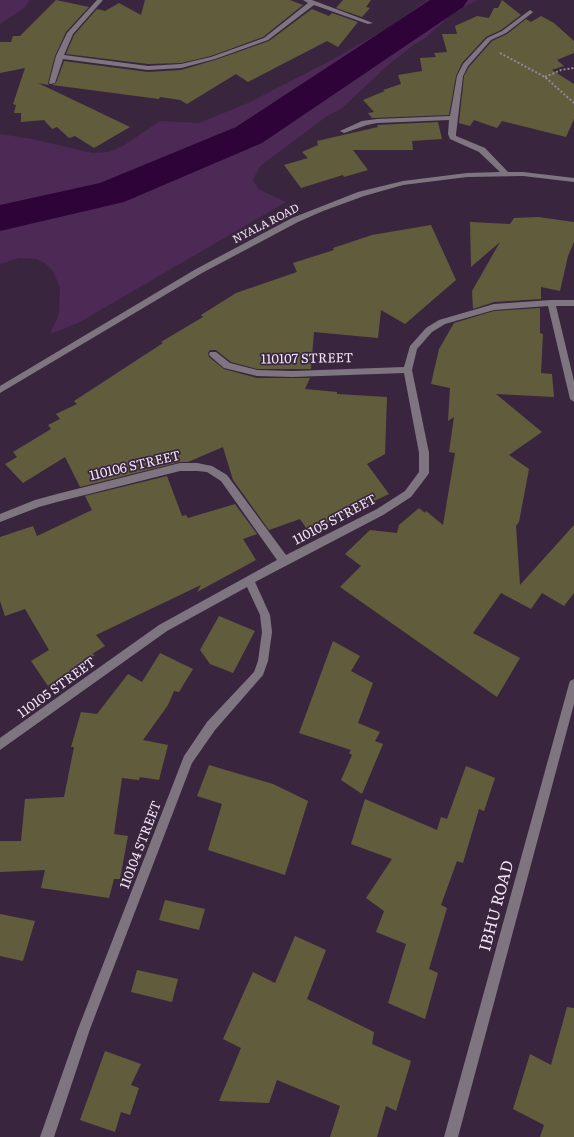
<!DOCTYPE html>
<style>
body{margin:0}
canvas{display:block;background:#39263e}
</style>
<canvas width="574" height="1137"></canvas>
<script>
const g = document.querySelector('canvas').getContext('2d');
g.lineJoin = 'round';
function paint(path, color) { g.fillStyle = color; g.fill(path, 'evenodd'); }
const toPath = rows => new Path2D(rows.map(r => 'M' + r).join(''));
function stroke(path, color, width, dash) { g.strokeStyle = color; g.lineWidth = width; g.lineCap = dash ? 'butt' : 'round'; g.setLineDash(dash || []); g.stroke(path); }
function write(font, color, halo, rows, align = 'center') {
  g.font = font + ' Literata,serif'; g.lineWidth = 3.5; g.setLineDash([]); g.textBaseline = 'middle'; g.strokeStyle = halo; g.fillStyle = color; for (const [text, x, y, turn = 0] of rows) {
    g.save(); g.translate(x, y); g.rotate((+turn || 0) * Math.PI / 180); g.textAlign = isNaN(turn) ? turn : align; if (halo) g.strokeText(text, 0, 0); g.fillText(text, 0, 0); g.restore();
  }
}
paint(toPath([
 [0,0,30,0,24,8,0,24],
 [428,0,478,0,458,9,425,38,412,46,387,66,342,108,327,116,260,166,253,180,258,189,286,202,78,323,50,334,59,314,60,287,53,271,46,264,37,259,19,258,0,264,0,134,32,139,92,153,109,152,123,146,160,121,199,123,246,104,330,61,383,31]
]), '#4d2956');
paint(toPath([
 [430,0,468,0,463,7,262,143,124,202,0,231,0,205,100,183,236,127,430,0]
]), '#2e0338');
paint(toPath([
 [56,0,89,7,66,32,55,56,48,83,49,85,38,83,130,127,94,148,75,136,69,138,57,127,52,129,44,120,21,122,21,113,14,113,16,105,13,104,25,68,0,73,0,42,11,42,13,36,20,36],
 [145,0,290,0,303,5,263,37,211,56,181,63,148,64,66,54,74,35,97,9,105,11,119,3,141,15],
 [343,0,371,0,366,7,370,8,362,17,336,8],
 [502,0,521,15,501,30,486,37,462,63,456,76,449,115,372,118,368,113,374,112,363,100,385,91,383,90,401,84,398,75,422,71,420,58,436,57,434,53,447,52,442,34,457,34,455,26,477,16,489,18,494,8,498,8],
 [312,9,329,16,332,13,358,22,338,47,327,41,248,82,236,74,187,104,180,100,160,97,159,99,52,85,56,83,64,61,148,72,181,70,215,60,269,41],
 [541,16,554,23,574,41,574,53,557,60,564,66,552,70,574,84,574,119,566,137,502,121,497,128,474,120,470,126,459,123,464,76,469,67,492,41,507,34,526,19,531,22],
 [438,122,442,139,412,141,413,150,353,150,368,170,344,177,343,175,301,188,284,165,308,158,302,152,318,145,317,141,378,127,377,125],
 [538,217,574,222,574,242,568,256,560,291,541,287,541,299,494,302,473,309,472,291,500,242,471,267,470,222,510,224,514,218],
 [431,225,456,280,405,324,381,310,378,338,314,332,311,369,257,369,231,362,216,350,210,350,208,353,209,357,224,369,257,378,310,378,305,389,337,392,337,394,387,397,385,454,367,464,389,494,309,532,300,519,269,530,233,480,223,447,188,462,180,462,80,487,65,457,23,483,5,464,17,457,13,452,51,429,48,425,60,419,56,414,77,404,74,401,163,343,161,342,203,317,201,315,236,293,297,272,293,263,334,250,333,248,372,235],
 [540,308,540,333,543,334,541,373,552,374,554,397,496,394,542,432,509,455,529,469,519,522,516,526,520,585,574,525,574,593,564,606,542,593,531,609,501,593,473,633,520,658,497,697,340,587,361,566,345,554,370,530,397,533,399,525,419,508,425,513,426,511,443,525,455,453,449,452,454,417,448,421,450,388,431,384,439,349,454,323,494,311],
 [167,476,182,516,186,515,188,518,235,504,257,534,243,539,256,560,197,592,201,585,96,635,105,646,92,654,95,655,48,686,31,661,49,650,25,609,5,616,0,601,0,537,33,526,37,536,92,510,85,496],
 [219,616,255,631,233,673,210,664,200,650],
 [333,641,360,656,351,671,373,683,358,723,380,732,375,741,383,744,362,794,341,780,352,755,349,753,351,750,299,733],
 [160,653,193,669,179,692,174,691,168,705,143,740,168,745,159,780,140,777,139,780,122,778,114,834,128,836,120,879,114,879,109,898,41,888,45,870,0,872,0,841,21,841,25,799,64,797,74,747,71,747,81,712,97,714,128,674,142,682],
 [209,765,273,784,308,801,285,875,208,850,222,804,197,796],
 [466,766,495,778,484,811,479,809,463,863,457,861,441,905,447,908,429,969,438,973,425,1019,388,1003,406,944,376,932,384,911,366,898,392,859,351,844,365,799,437,830,441,817,447,819],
 [165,900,205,909,199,930,159,920],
 [0,914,35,921,23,961,0,956],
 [295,936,326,950,307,999,374,1032,372,1044,411,1061,396,1111,386,1106,377,1137,330,1137,340,1106,277,1080,269,1103,219,1101,241,1048,223,1039,253,972,275,983],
 [137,970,178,979,172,1002,131,992],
 [567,1007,574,1008,574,1137,540,1137,544,1125,513,1109,530,1054,551,1065],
 [105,1051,141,1064,131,1085,139,1088,130,1115,121,1112,115,1132,80,1120]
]), '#615c3b');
stroke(toPath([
 [500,53,545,77,574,103],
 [545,77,561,70,574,68]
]), '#96869a', 2, [2, 2]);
paint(toPath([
 [97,0,103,0,73,34,64,55,148,66,181,64,211,57,264,38,308,3,303,0,312,0,373,23,368,24,314,5,268,40,215,59,181,68,148,70,63,59,55,83,50,84,49,83,56,56,67,33,97,0],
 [530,10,533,12,532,13,506,33,491,40,468,66,463,76,456,134,456,136,485,148,508,172,523,172,574,178,574,182,523,176,467,177,403,185,364,196,323,211,298,222,202,273,0,393,0,386,196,269,292,218,358,192,403,181,467,173,500,172,479,152,450,139,448,134,449,120,377,123,367,125,344,133,340,131,362,121,377,119,450,116,457,76,463,64,487,38,502,31,530,10],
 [551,300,574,300,574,306,556,306,574,381,574,402,570,399,548,306,494,310,445,324,432,332,417,349,412,370,429,453,429,473,427,476,411,497,383,515,255,582,270,615,272,632,268,661,263,675,215,730,192,763,90,1029,54,1137,40,1137,78,1029,184,756,207,722,254,672,258,661,262,632,260,615,247,587,167,631,0,750,0,738,159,625,277,560,221,481,207,472,197,471,180,471,57,502,39,507,0,522,0,514,35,500,57,494,180,463,197,463,212,466,227,475,286,555,377,509,405,491,419,472,419,453,404,373,293,377,257,376,224,368,210,356,209,354,210,352,216,352,230,363,257,370,293,371,404,367,410,346,426,328,439,320,494,304,551,300],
 [574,679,574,704,458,1137,444,1137,569,684,570,681,574,679]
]), '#7f7581');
write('11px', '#f2e5f5', '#39263e', [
 ["NYALA ROAD",266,224,-27]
]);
write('13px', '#f2e5f5', '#39263e', [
 ["110107 STREET",307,359,-1],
 ["110106 STREET",135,466,-13],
 ["110105 STREET",335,520,-28],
 ["110105 STREET",57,688,-36],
 ["110104 STREET",141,845,-69]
]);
write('16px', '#f2e5f5', '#39263e', [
 ["IBHU ROAD",497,906,-75]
]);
</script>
